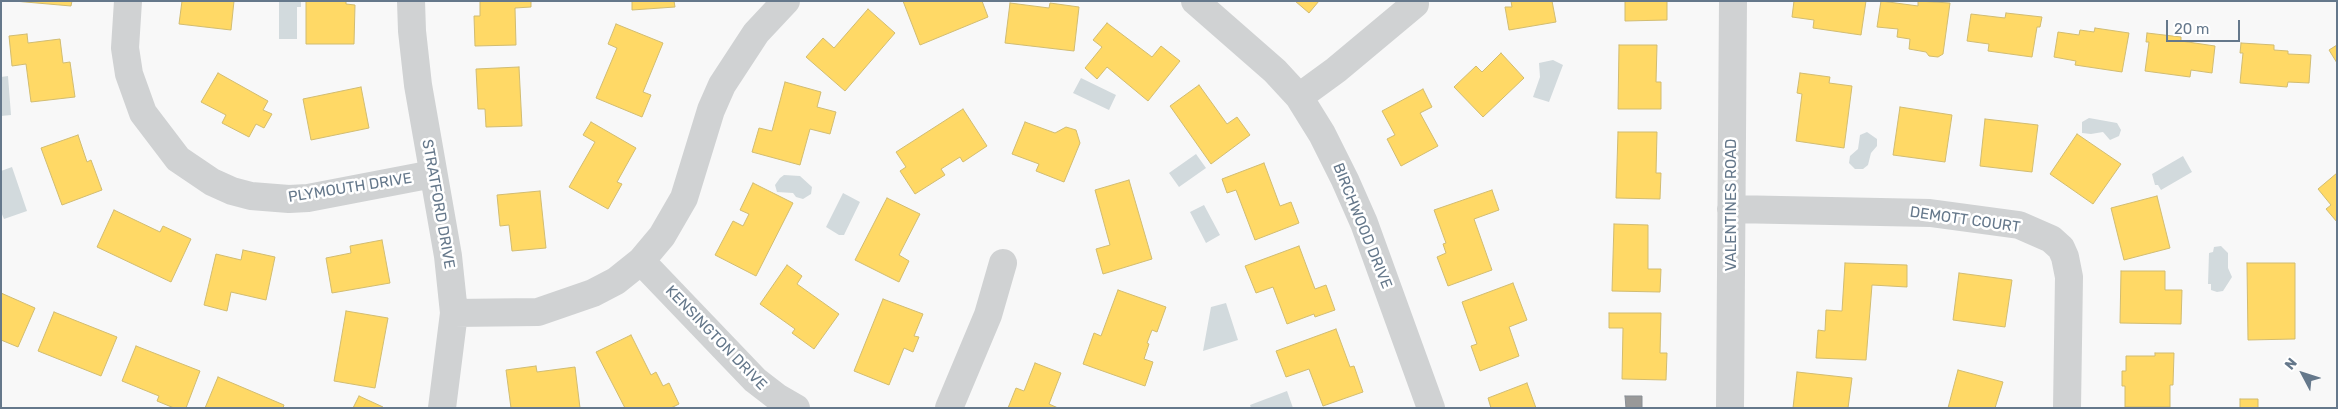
<!DOCTYPE html>
<style>
body{margin:0}
#map{position:relative;width:2338px;height:409px;overflow:hidden;background:#f8f8f8;font-family:Rubik,sans-serif}
canvas{display:block}
.frame{position:absolute;inset:0;border:2px solid #65788b;pointer-events:none}
.north{position:absolute;left:2278px;top:349px;width:50px;height:50px;-webkit-text-stroke:4px #fff;paint-order:stroke;rotate:310deg;font-size:14px;font-weight:700;line-height:20px;text-align:center;color:#65788b}
.north::after{content:'';display:block;margin:auto;width:18px;height:22px;background:#65788b;clip-path:polygon(50% 0,100% 100%,50% 72%,0 100%)}
.scale{position:absolute;left:2166px;top:20px;width:74px;height:22px;box-sizing:border-box;border:2px solid #65788b;border-top:0;padding-left:6px;font-size:15px;line-height:18px;white-space:nowrap;color:#65788b;-webkit-text-stroke:4px #fff;paint-order:stroke}
</style>
<div id="map">
<canvas width="2338" height="409"></canvas>
<div class="frame"></div>
<div class="north">N</div>
<div class="scale">20 m</div>
</div>
<script>
const g = document.querySelector('canvas').getContext('2d');
g.lineJoin = 'round';
function paint(path, color) { g.fillStyle = color; g.fill(path, 'evenodd'); }
const toPath = rows => new Path2D(rows.map(r => 'M' + r).join(''));
function stroke(path, color, width, dash) { g.strokeStyle = color; g.lineWidth = width; g.lineCap = dash ? 'butt' : 'round'; g.setLineDash(dash || []); g.stroke(path); }
function write(font, color, halo, rows, align = 'center') {
  g.font = font + ' Rubik,sans-serif'; g.lineWidth = 5; g.setLineDash([]); g.textBaseline = 'middle'; g.strokeStyle = halo; g.fillStyle = color; for (const [text, x, y, turn = 0] of rows) {
    g.save(); g.translate(x, y); g.rotate((+turn || 0) * Math.PI / 180); g.textAlign = isNaN(turn) ? turn : align; if (halo) g.strokeText(text, 0, 0); g.fillText(text, 0, 0); g.restore();
  }
}
paint(toPath([
 [279,1,301,1,301,7,297,7,297,39,279,39],
 [1553,60,1563,65,1549,102,1533,97,1540,77,1539,63],
 [8,76,11,115,1,116,1,77],
 [1081,78,1116,95,1109,110,1073,93],
 [2089,118,2117,123,2121,130,2119,136,2110,140,2103,132,2091,134,2082,133,2082,122],
 [1867,132,1877,139,1877,146,1871,153,1868,165,1863,169,1855,169,1849,163,1850,156,1858,149,1860,135],
 [1196,154,1206,168,1179,187,1169,173],
 [2183,156,2192,172,2161,190,2158,185,2155,185,2152,174],
 [12,167,27,211,4,219,1,212,1,171],
 [784,175,800,176,812,187,811,194,803,199,796,197,793,193,777,192,775,185,780,178],
 [843,193,860,202,844,235,839,235,826,227],
 [1204,205,1220,235,1206,243,1190,212],
 [2221,246,2228,253,2228,268,2232,277,2223,291,2217,292,2211,290,2211,284,2208,284,2209,253,2213,252,2214,247],
 [1226,303,1238,340,1203,351,1211,307],
 [1287,391,1293,408,1251,408,1250,405]
]), '#d2dadd');
const homes = toPath([
 [14,1,72,1,71,6,14,1],
 [182,1,234,1,231,30,179,24,182,1],
 [306,1,346,1,346,4,355,5,354,44,306,44,306,1],
 [480,1,531,1,531,7,515,8,516,45,475,46,474,16,480,16,480,1],
 [632,1,674,1,675,7,632,10,632,1],
 [903,1,982,1,988,17,920,45,903,1],
 [1295,1,1319,1,1309,13,1295,1],
 [1511,1,1552,1,1556,22,1509,30,1505,7,1512,7,1511,1],
 [1625,1,1667,1,1667,20,1625,21,1625,1],
 [1794,1,1866,1,1861,35,1813,28,1814,20,1792,17,1794,1],
 [1881,1,1918,6,1918,1,1950,3,1943,54,1938,57,1929,56,1926,52,1909,49,1910,39,1897,37,1898,29,1877,27,1881,1],
 [1010,3,1049,8,1050,3,1079,7,1074,51,1005,43,1010,3],
 [868,9,895,33,845,91,806,57,823,38,834,48,868,9],
 [2006,13,2042,17,2040,27,2037,27,2032,57,1988,51,1989,44,1967,41,1971,14,2005,18,2006,13],
 [1107,23,1152,57,1161,46,1180,61,1148,101,1107,67,1097,79,1085,68,1102,47,1093,40,1107,23],
 [616,24,663,43,643,92,651,95,642,117,596,98,617,48,608,44,616,24],
 [2095,28,2129,33,2122,72,2075,65,2076,61,2054,57,2058,32,2079,35,2080,30,2094,32,2095,28],
 [2147,33,2181,37,2181,41,2215,46,2212,73,2191,70,2190,77,2145,71,2149,42,2146,42,2147,33],
 [27,34,28,43,60,39,63,63,70,62,75,97,31,102,26,64,12,66,9,36,27,34],
 [2241,43,2274,45,2274,50,2288,51,2288,54,2311,55,2309,83,2288,82,2287,87,2240,83,2243,53,2240,53,2241,43],
 [1619,45,1657,45,1656,82,1661,82,1661,109,1618,109,1619,45],
 [2337,45,2337,63,2329,50,2337,45],
 [1501,53,1524,78,1483,117,1454,87,1476,66,1482,72,1501,53],
 [519,67,522,126,486,127,485,109,478,109,476,69,519,67],
 [218,73,268,101,263,110,272,114,264,128,256,124,249,137,222,123,226,115,201,102,218,73],
 [1800,73,1830,77,1829,83,1852,86,1844,148,1796,141,1802,94,1797,93,1800,73],
 [785,82,821,92,817,107,836,112,830,134,810,129,800,165,752,152,759,128,772,131,785,82],
 [1199,85,1227,124,1237,117,1250,135,1211,164,1170,106,1199,85],
 [361,87,369,128,311,140,303,99,361,87],
 [1423,89,1432,107,1420,113,1438,146,1401,166,1387,139,1395,135,1382,111,1423,89],
 [1900,107,1952,115,1945,162,1893,155,1900,107],
 [963,109,987,146,963,162,960,157,941,169,945,175,915,194,900,171,906,167,896,152,963,109],
 [1985,119,2038,125,2032,172,1980,166,1985,119],
 [591,122,636,148,617,182,622,184,608,209,569,187,595,142,583,135,591,122],
 [1025,122,1055,133,1066,127,1076,130,1080,143,1064,182,1036,171,1039,164,1012,154,1025,122],
 [1618,132,1657,132,1656,173,1661,173,1660,199,1616,198,1618,132],
 [2077,134,2121,164,2093,204,2050,174,2077,134],
 [78,135,87,162,91,160,102,190,62,205,41,148,78,135],
 [1264,163,1280,206,1291,202,1299,223,1255,240,1236,190,1227,193,1222,179,1264,163],
 [2337,173,2337,222,2326,209,2331,205,2318,189,2337,173],
 [1129,180,1152,259,1103,274,1096,249,1110,245,1095,190,1129,180],
 [753,183,793,203,756,276,715,255,733,221,743,226,749,214,740,210,753,183],
 [1492,190,1499,210,1474,219,1492,270,1448,286,1437,257,1446,253,1443,244,1446,243,1434,210,1492,190],
 [540,191,546,248,512,251,509,225,500,226,497,195,540,191],
 [2157,196,2170,248,2124,260,2111,208,2157,196],
 [887,198,920,214,899,255,909,261,899,282,855,260,887,198],
 [114,210,160,232,163,226,191,239,171,282,97,247,114,210],
 [1614,224,1648,225,1648,269,1661,269,1660,292,1612,291,1614,224],
 [382,240,390,283,332,293,326,258,351,253,350,246,382,240],
 [1299,246,1315,289,1326,285,1335,310,1315,317,1314,314,1287,324,1273,287,1256,293,1245,266,1299,246],
 [243,250,275,257,266,300,231,292,227,311,204,305,216,254,241,260,243,250],
 [1845,263,1907,265,1907,287,1872,285,1866,360,1816,358,1818,330,1825,331,1826,310,1842,311,1845,263],
 [2247,263,2295,263,2295,339,2248,340,2247,263],
 [787,265,802,276,797,284,839,314,814,349,792,333,795,329,760,304,787,265],
 [2121,271,2165,271,2165,290,2182,290,2181,324,2120,323,2121,271],
 [1959,273,2012,280,2005,327,1953,320,1959,273],
 [1513,283,1527,320,1509,327,1519,356,1480,371,1471,346,1477,344,1462,302,1513,283],
 [1118,290,1166,307,1157,332,1152,330,1147,343,1149,344,1144,359,1153,362,1145,386,1083,364,1094,333,1101,336,1118,290],
 [1,293,35,308,18,347,1,340,1,293],
 [883,299,923,314,914,336,919,337,913,352,904,348,889,385,854,371,883,299],
 [346,311,388,318,375,388,334,381,346,311],
 [54,312,117,337,101,376,38,351,54,312],
 [1609,313,1661,313,1660,353,1667,353,1666,380,1622,379,1623,328,1609,328,1609,313],
 [1336,329,1350,367,1354,366,1363,392,1323,406,1309,369,1286,377,1276,351,1336,329],
 [631,335,651,375,656,372,663,386,669,383,679,404,671,408,625,408,596,352,631,335],
 [136,346,200,371,186,408,174,408,157,401,159,396,122,381,136,346],
 [2155,353,2174,353,2173,385,2170,385,2170,407,2125,407,2125,386,2122,386,2122,371,2126,371,2126,356,2155,356,2155,353],
 [1035,363,1061,373,1049,404,1058,408,1008,408,1016,388,1024,391,1035,363],
 [536,366,537,372,575,367,580,408,511,408,506,370,536,366],
 [1958,370,2003,382,1995,408,1948,408,1958,370],
 [1797,372,1852,378,1848,408,1793,408,1797,372],
 [218,377,284,405,283,408,205,408,218,377],
 [1527,383,1536,408,1491,408,1488,398,1527,383],
 [359,396,383,407,382,408,353,408,359,396],
 [2240,399,2258,399,2258,408,2240,408,2240,399]
]);
paint(homes, '#ffd966');
stroke(homes, '#d1bc71', 1);
const industry = toPath([
 [1625,396,1642,396,1642,408,1626,408,1625,396]
]);
paint(industry, '#999');
stroke(industry, '#898f95', 1);
stroke(toPath([
 [128,1,125,48,129,74,143,113,178,159,212,182,232,191,251,196,289,199,308,198,433,174],
 [411,1,412,31,418,85,448,256,454,313,442,408],
 [1195,1,1275,71,1299,97,1322,134,1345,180,1364,223,1431,408],
 [1299,97,1336,70,1415,4],
 [1731,209,1930,213,2019,225,2051,239,2061,248,2065,257,2069,277,2067,408],
 [641,261,755,380,777,397,796,408],
 [454,313,538,312,593,293,616,281,641,261,662,236,684,198,711,110,722,85,756,33,786,1],
 [949,408,988,315,1003,263],
 [1730,408,1733,1]
]), '#d0d2d3', 28);
write('15px', '#65788b', '#fff', [
 ["PLYMOUTH DRIVE",350,188,-9],
 ["STRATFORD DRIVE",438,204,80],
 ["VALENTINES ROAD",1732,205,-90],
 ["DEMOTT COURT",1965,220,8],
 ["BIRCHWOOD DRIVE",1362,226,68],
 ["KENSINGTON DRIVE",716,338,46]
]);
</script>
